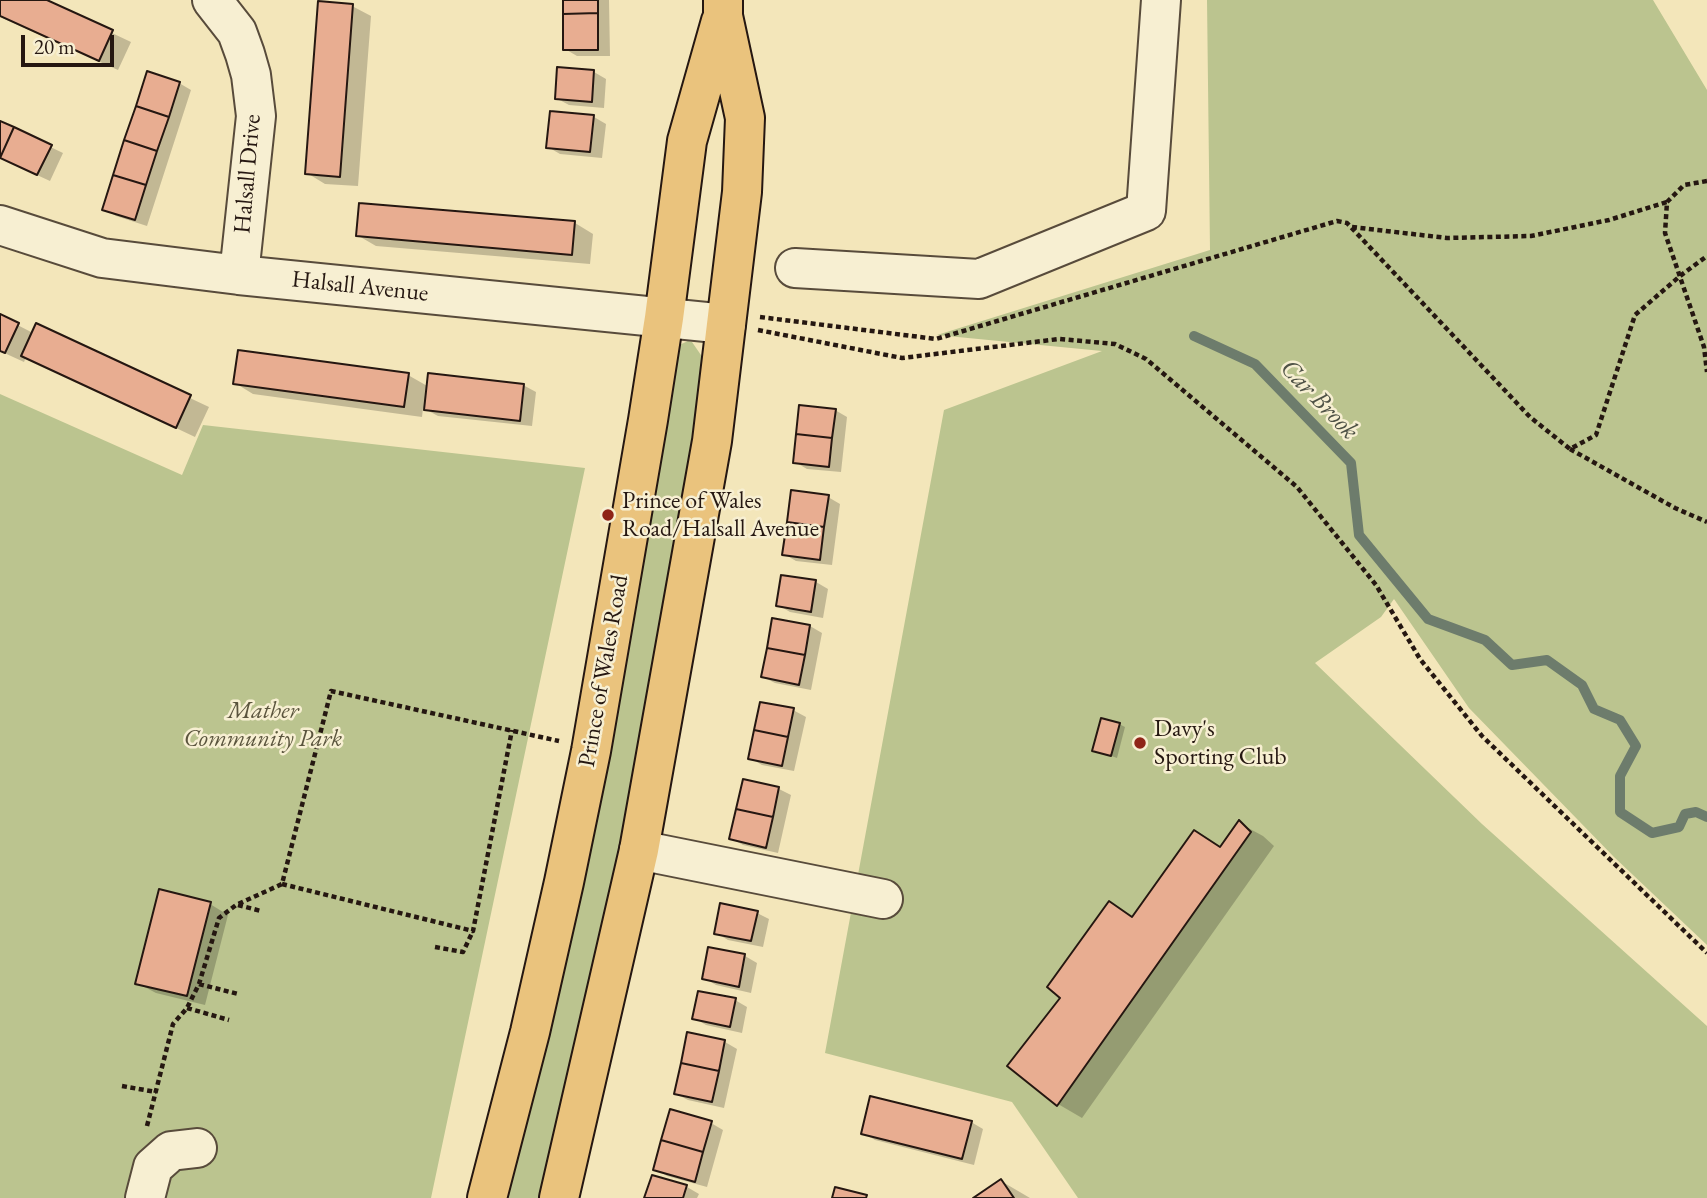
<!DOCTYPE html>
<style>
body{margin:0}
#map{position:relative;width:1707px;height:1198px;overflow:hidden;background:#f3e6ba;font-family:"EB Garamond",serif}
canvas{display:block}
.scale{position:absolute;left:21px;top:35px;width:93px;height:32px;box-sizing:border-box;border:4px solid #251711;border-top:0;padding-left:9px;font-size:21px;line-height:24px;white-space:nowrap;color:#251711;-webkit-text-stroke:5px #f7efd2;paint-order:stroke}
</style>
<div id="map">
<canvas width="1707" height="1198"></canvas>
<div class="scale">20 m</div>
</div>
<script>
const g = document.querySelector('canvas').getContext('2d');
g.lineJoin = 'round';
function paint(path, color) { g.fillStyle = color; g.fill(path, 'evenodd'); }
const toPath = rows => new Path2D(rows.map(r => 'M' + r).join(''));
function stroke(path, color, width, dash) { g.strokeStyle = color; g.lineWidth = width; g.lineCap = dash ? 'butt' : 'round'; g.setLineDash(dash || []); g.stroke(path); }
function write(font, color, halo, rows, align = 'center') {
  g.font = font + ' "EB Garamond",serif'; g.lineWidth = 5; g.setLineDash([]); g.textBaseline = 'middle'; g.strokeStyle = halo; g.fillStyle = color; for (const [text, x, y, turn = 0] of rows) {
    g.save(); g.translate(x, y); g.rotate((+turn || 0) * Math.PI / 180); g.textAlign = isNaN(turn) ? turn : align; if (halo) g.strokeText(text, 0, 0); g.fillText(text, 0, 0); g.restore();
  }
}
paint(toPath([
 [1207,0,1653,0,1707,90,1707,945,1614,857,1469,708,1394,599,1381,617,1315,663,1482,824,1707,1026,1707,1198,1078,1198,1012,1102,825,1053,944,410,1102,351,937,335,1210,250],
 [688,341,692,342,703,358,661,656,556,1141,540,1198,505,1198,675,347],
 [0,394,182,475,203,425,585,468,431,1198,0,1198]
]), '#bbc48f');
paint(toPath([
 [0,0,42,0,131,42,118,70,0,17],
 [564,0,609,0,610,56,577,56,565,49],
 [352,6,371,16,358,186,325,184,307,173],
 [559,69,594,72,606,79,604,108,569,105,556,98],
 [179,83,191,90,147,226,116,216,104,209],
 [594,117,606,124,602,158,560,154,548,147],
 [0,123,63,153,50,181,0,158],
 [575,223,593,234,590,264,376,246,357,235],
 [0,316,33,333,37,326,209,407,195,437,26,357,24,362,0,351],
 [408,375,429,387,523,385,536,392,532,426,438,416,423,408,422,417,253,394,235,383],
 [835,410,847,417,841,472,807,469,795,462],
 [828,497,840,504,832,565,796,561,784,554],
 [816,582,828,589,823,618,790,612,778,605],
 [774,620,810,626,822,633,811,690,775,683,763,677],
 [793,710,806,717,794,771,762,765,750,758],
 [1119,724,1125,727,1117,758,1095,750],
 [744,781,779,789,791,795,778,853,743,845,731,838],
 [1239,823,1263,836,1274,846,1082,1118,1058,1104,1063,998,1109,903,1134,917,1195,832,1222,848],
 [210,904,228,915,205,1005,156,993,137,983],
 [757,913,769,919,763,947,728,940,716,933],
 [710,949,745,956,757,963,751,993,716,985,704,978],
 [735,1000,747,1007,742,1033,706,1025,694,1018],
 [725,1042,737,1049,724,1108,688,1100,676,1094],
 [971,1122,983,1129,974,1165,875,1140,863,1133],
 [711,1123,723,1130,707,1187,667,1176,655,1169],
 [653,1177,687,1187,699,1194,697,1198,646,1198],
 [1001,1181,1030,1198,976,1198]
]), '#0003');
stroke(toPath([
 [1194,336,1255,364,1351,463,1359,535,1428,619,1485,640,1512,665,1547,660,1582,685,1594,709,1620,720,1636,746,1620,776,1620,812,1652,833,1679,827,1685,814,1696,812,1707,817]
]), '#6d7c6c', 10);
const building = toPath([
 [0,0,47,0,113,30,99,61,0,16,0,0],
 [563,0,598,0,598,13,563,14,563,0],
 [318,1,353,4,340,177,305,174,318,1],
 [598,13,598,50,563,50,563,14,598,13],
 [557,67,594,70,592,102,555,99,557,67],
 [147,71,180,82,169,117,136,106,147,71],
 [136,106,169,117,157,151,124,140,136,106],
 [550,111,594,115,590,152,546,148,550,111],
 [0,121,14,127,0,158,0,121],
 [14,127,52,145,37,175,0,158,14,127],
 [124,140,157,151,146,185,113,175,124,140],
 [113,175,146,185,135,220,102,210,113,175],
 [359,203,575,221,572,255,356,236,359,203],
 [0,314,19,323,5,353,0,351,0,314],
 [36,323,191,395,176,428,21,356,36,323],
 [238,350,409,373,404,407,233,384,238,350],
 [428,373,524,384,520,421,424,410,428,373],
 [799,405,836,409,832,438,796,434,799,405],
 [796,434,832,438,829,467,793,463,796,434],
 [791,490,829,495,824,527,787,522,791,490],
 [787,522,824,527,820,560,782,555,787,522],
 [781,575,816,580,811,612,776,606,781,575],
 [772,618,810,625,805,655,767,648,772,618],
 [767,648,805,655,799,685,761,677,767,648],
 [760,702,794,708,788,737,754,730,760,702],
 [1101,718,1120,723,1111,756,1092,751,1101,718],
 [754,730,788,737,782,766,748,759,754,730],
 [743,779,779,787,773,817,736,809,743,779],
 [736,809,773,817,766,848,729,839,736,809],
 [1239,820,1251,832,1057,1106,1007,1066,1060,998,1047,987,1109,901,1132,917,1194,830,1220,847,1239,820],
 [159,889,211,902,187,996,135,984,159,889],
 [720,903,758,911,751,941,714,934,720,903],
 [708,947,745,954,739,987,702,979,708,947],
 [698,991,736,998,730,1027,692,1019,698,991],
 [687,1032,725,1040,719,1071,681,1063,687,1032],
 [681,1063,719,1071,712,1102,674,1094,681,1063],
 [870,1096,972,1121,962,1159,861,1134,870,1096],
 [670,1109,712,1121,703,1152,661,1140,670,1109],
 [661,1140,703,1152,695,1182,653,1170,661,1140],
 [652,1175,687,1185,683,1198,644,1198,652,1175],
 [1001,1179,1014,1198,973,1198,1001,1179],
 [835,1187,867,1195,866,1198,832,1198,835,1187]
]);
paint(building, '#e8ad91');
stroke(building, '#251711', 2);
const minor = toPath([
 [212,0,237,32,245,54,251,75,256,116,239,275],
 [0,225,102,258,239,275,726,324],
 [795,268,979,279,1146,211,1161,0],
 [639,850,883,899],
 [145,1198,153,1167,171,1151,197,1148]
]);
const highway = toPath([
 [487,1198,530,1032,564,882,591,751,648,420,664,318,687,141,721,21],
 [559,1198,639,850,712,441,742,192,745,118,723,16,723,0]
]);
stroke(minor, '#584b3b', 42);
stroke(highway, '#251711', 42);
stroke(toPath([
 [1707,181,1684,185,1667,202,1665,233,1704,347,1707,372],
 [1352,227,1447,238,1531,236,1609,220,1667,202],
 [760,317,936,339,1337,221,1347,223,1530,417,1570,449,1596,435,1635,315,1680,276,1707,256],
 [758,330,902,358,1059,339,1115,344,1146,359,1297,487,1376,585,1420,659,1482,736,1707,953],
 [1570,449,1675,508,1707,522],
 [282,884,473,931,512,730],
 [238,905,261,911],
 [435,947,463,952,473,931],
 [199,984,238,994],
 [187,1008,229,1020],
 [122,1086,156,1092],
 [147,1126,173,1024,187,1008,199,984,219,918,236,905,282,884,331,691,559,741]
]), '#251711', 4.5, [5, 3.5]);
stroke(minor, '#f7efd2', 38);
stroke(highway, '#eac37d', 38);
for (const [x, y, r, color] of [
 [608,515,7,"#8f2418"],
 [1140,743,7,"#8f2418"]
]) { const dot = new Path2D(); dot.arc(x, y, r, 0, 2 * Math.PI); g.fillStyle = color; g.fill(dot); stroke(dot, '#f7efd2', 2.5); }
write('24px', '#251711', '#f7efd2', [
 ["Halsall Drive",248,174,-85],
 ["Halsall Avenue",360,287,6],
 ["Prince of Wales Road",604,671,-80]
]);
write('24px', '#251711', '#f7efd2', [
 ["Prince of Wales",622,501],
 ["Road/Halsall Avenue",622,529],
 ["Davy's",1154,729],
 ["Sporting Club",1154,757]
], 'left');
write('italic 24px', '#5a543d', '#f7efd2', [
 ["Mather",263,711],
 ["Community Park",263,739]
]);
write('italic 26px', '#4f5246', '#f7efd2', [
 ["Car Brook",1319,400,46]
]);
</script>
